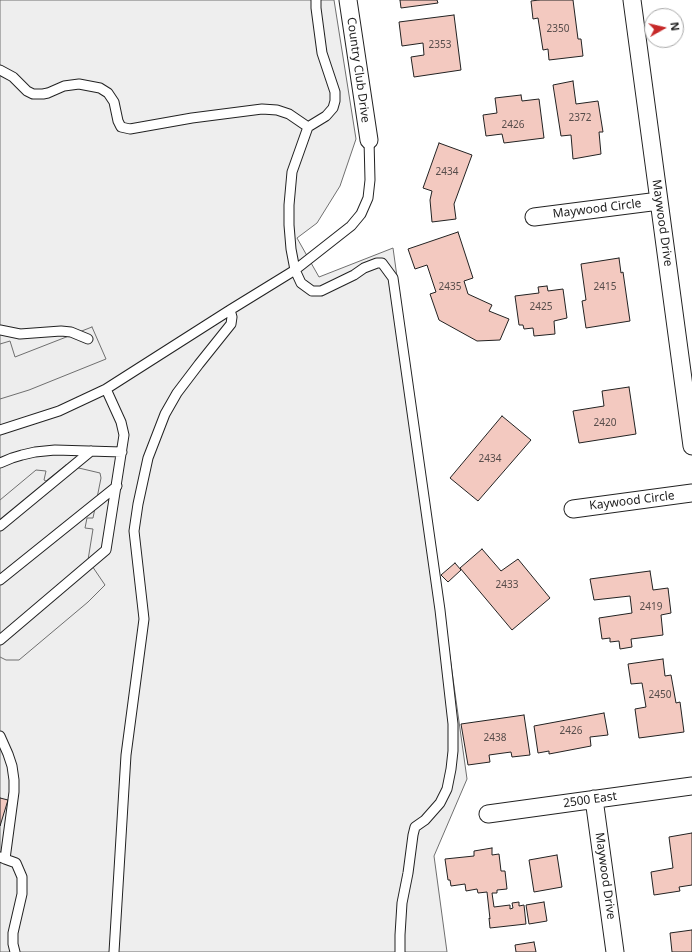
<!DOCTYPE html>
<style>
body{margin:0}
#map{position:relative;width:692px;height:952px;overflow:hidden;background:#fff;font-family:"Noto Sans",sans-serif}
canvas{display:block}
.north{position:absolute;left:644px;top:8px;width:40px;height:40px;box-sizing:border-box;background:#fff;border:1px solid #a7a7a7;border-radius:50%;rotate:82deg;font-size:11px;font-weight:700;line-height:16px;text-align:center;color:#222}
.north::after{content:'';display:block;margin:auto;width:14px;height:18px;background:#c62828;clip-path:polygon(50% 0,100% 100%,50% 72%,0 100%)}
</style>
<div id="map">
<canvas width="692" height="952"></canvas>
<div class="north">N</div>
</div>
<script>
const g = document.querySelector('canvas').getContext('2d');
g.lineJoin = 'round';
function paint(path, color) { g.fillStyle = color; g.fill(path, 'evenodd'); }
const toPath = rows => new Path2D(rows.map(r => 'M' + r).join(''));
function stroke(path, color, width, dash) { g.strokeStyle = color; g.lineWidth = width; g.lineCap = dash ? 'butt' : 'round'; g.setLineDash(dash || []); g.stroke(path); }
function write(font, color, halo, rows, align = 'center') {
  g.font = font + ' "Noto Sans",sans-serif'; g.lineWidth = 3; g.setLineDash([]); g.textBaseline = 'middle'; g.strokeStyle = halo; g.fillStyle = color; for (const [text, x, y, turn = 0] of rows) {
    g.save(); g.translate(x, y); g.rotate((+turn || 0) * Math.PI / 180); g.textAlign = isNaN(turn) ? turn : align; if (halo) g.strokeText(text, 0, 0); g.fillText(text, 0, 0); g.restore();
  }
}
const green = toPath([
 [0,0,334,0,356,139,340,186,317,223,297,238,319,277,393,248,467,779,434,856,447,952,0,952,0,0]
]);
paint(green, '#eee');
stroke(green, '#6f6f6f', 1);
const parking = toPath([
 [92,327,106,359,29,390,0,399,0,344,10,341,15,357,92,327],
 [66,465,100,473,101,478,93,518,87,518,85,528,93,529,88,560,105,585,88,602,19,660,6,660,0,657,0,500,36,470,46,471,44,480,46,481,66,465]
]);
paint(parking, '#ededed');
stroke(parking, '#6f6f6f', 1);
const building = toPath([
 [400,0,437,0,438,3,401,8,400,0],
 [539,0,573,0,578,39,581,39,583,56,549,60,548,49,543,50,538,18,533,19,531,1,539,0],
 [454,15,461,70,414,77,411,57,424,55,423,43,402,46,399,22,454,15],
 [573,81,576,104,598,101,603,132,599,132,601,154,573,159,571,135,561,136,553,85,573,81],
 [521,95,522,101,539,99,544,138,504,143,502,134,486,136,483,115,497,113,495,98,521,95],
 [439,143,472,155,454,204,456,219,432,222,430,200,432,191,423,188,439,143],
 [458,232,473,278,464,281,468,294,492,305,489,311,509,319,500,340,477,341,439,320,430,294,436,292,427,265,415,269,408,249,458,232],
 [619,258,621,273,623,272,630,321,586,328,582,301,586,300,581,264,619,258],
 [547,286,548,291,563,289,567,318,554,321,555,334,534,336,533,328,524,329,523,325,519,325,515,296,539,293,538,287,547,286],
 [629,387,636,434,579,443,573,411,604,406,602,391,629,387],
 [502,416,531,440,478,501,450,478,502,416],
 [482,549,501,571,518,559,550,598,512,630,460,568,482,549],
 [455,563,461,570,448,582,441,575,455,563],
 [650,571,653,590,668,588,671,613,661,615,663,635,631,639,632,647,620,649,619,641,610,642,610,638,602,639,599,618,632,613,630,596,594,600,590,579,650,571],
 [663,659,665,676,671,675,676,703,680,702,684,732,639,738,635,709,646,707,642,683,631,684,628,664,663,659],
 [604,713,608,735,590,737,591,746,549,754,549,751,538,753,534,726,604,713],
 [524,715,530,755,512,757,511,752,489,755,490,762,468,765,461,724,524,715],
 [0,798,8,800,0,826,0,798],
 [692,833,692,885,679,887,680,891,654,895,651,872,673,868,669,837,692,833],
 [492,848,492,855,499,854,501,871,505,871,507,889,497,890,497,893,492,893,494,907,510,905,510,909,513,908,512,903,519,902,519,906,524,905,526,924,490,928,489,918,490,919,487,892,478,893,477,889,466,891,465,884,451,886,450,880,448,880,445,859,474,856,474,851,492,848],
 [557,855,562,887,534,892,529,860,557,855],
 [544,902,547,921,529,924,526,905,544,902],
 [692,930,692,952,672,952,670,933,692,930],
 [534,942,536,952,516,952,515,945,534,942]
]);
paint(building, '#f3c9c0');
stroke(building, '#222', 1);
const lane = toPath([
 [316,0,316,8,322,53,335,92,335,101,333,108,326,116,308,127,292,172,289,205,289,225,291,249,295,270,301,283,312,291,321,291,354,275,364,268,377,263,382,263,393,278,440,610,453,724,453,751,451,769,447,789,440,803,425,820,415,827,413,835,408,873,402,903,400,935,400,952],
 [0,70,13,77,27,91,33,94,43,94,48,93,64,86,79,84,100,88,108,93,114,102,118,121,121,127,130,129,192,118,262,109,277,110,289,114,308,127],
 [0,330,20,334,61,331,71,332,88,339],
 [0,430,59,411,106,389,230,310,295,270,351,226,361,214,368,198,370,180,369,140],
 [0,463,12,458,22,455,35,452,55,450,122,452],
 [0,526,91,451],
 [0,580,117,486],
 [0,640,106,550,124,435,121,422,106,389],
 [0,736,8,754,12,766,14,780,14,792,5,859,0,857],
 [5,859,16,863,22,877,22,894,13,933,13,944,15,952],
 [114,952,126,755,144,619,134,531,138,504,148,458,165,414,177,393,199,364,231,324,232,317,230,310]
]);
const street = toPath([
 [348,0,369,140],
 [632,0,692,446],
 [534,217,659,201],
 [573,509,692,493],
 [594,799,615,952],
 [488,814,692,786]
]);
stroke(lane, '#222', 11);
stroke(street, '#222', 19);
stroke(lane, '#fff', 9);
stroke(street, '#fff', 17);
write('10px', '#564c4a', null, [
 ["2350",558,29],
 ["2353",440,45],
 ["2372",580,118],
 ["2426",513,125],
 ["2434",447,172],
 ["2435",450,287],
 ["2415",605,287],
 ["2425",541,307],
 ["2420",605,423],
 ["2434",490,459],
 ["2433",507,585],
 ["2419",651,607],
 ["2450",660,695],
 ["2426",571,731],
 ["2438",495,738]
]);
write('12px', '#222', '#fff', [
 ["Country Club Drive",358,70,82],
 ["Maywood Circle",597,209,-7],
 ["Maywood Drive",662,223,82],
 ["Kaywood Circle",632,501,-7],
 ["2500 East",590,800,-8],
 ["Maywood Drive",605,876,82]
]);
</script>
